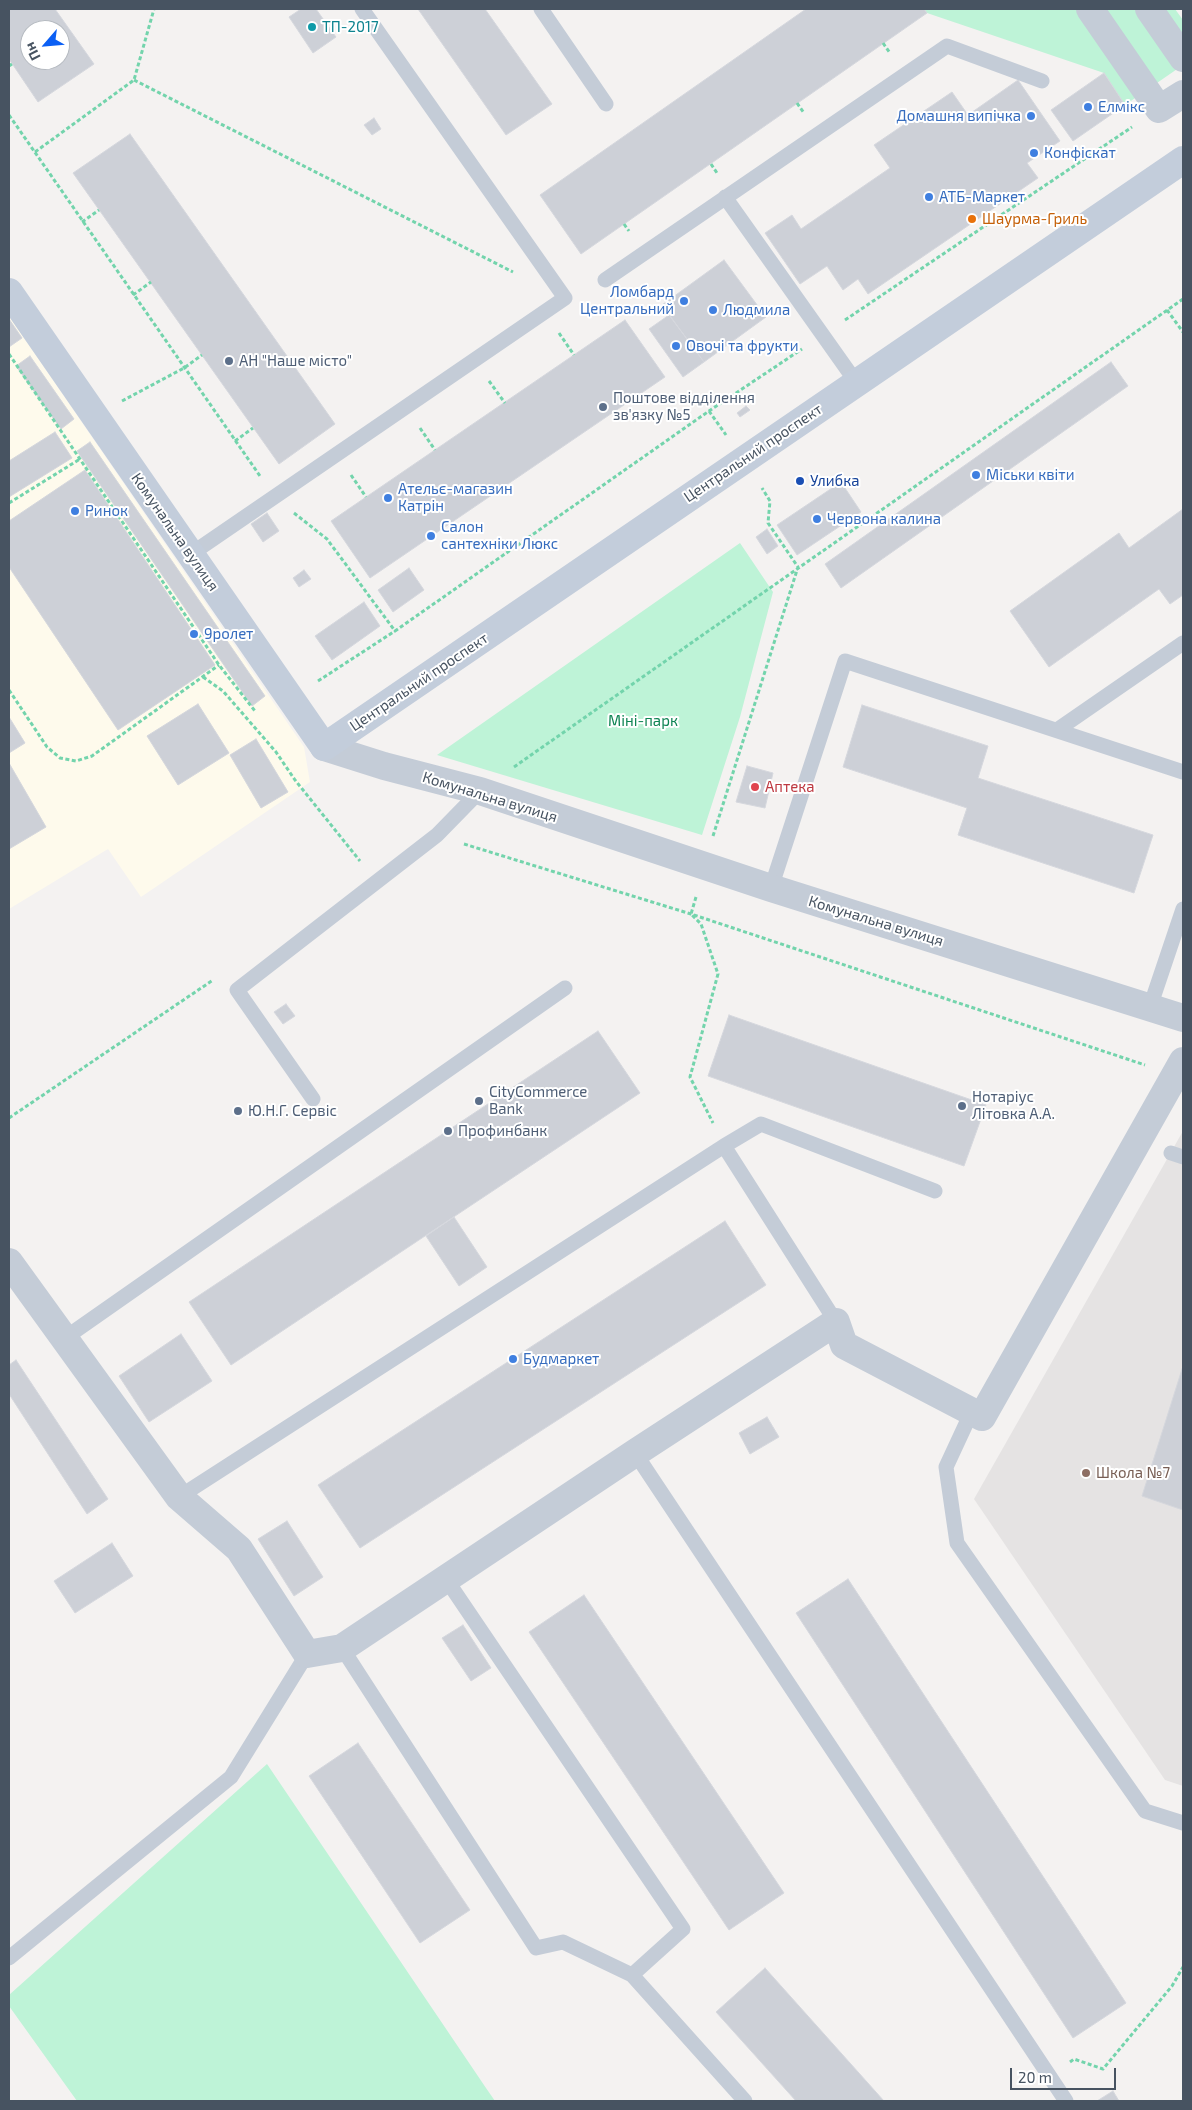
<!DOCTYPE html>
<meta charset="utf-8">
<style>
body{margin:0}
#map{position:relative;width:1192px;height:2110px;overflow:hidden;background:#f4f2f1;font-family:"Exo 2",sans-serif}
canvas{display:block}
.frame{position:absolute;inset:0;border:10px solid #475361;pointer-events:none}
.north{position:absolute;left:20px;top:20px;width:50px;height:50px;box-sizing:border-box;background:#fff;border:1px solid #b5bac0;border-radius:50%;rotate:243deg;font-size:14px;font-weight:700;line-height:20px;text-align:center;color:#475361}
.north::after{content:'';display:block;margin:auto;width:18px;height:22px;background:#0b5ff4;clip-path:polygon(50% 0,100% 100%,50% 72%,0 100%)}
.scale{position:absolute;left:1010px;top:2068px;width:106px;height:22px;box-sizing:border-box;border:2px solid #475361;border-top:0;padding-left:6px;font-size:15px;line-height:18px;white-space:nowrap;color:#475361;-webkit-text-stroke:4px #fff;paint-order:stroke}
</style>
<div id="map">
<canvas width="1192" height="2110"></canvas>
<div class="frame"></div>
<div class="north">Пн</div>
<div class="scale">20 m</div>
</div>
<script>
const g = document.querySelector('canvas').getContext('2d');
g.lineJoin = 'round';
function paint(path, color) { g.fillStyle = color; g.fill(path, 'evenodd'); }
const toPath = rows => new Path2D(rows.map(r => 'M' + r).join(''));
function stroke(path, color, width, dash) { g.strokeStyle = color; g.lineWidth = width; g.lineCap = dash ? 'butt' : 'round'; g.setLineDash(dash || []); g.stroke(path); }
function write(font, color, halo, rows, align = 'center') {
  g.font = font + ' "Exo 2",sans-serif'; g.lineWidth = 4; g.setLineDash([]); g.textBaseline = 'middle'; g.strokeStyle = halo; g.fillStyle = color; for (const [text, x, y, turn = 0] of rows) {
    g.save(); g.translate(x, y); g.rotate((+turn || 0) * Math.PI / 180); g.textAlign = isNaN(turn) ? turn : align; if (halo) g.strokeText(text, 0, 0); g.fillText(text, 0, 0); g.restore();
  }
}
paint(toPath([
 [9,316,304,747,310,782,141,897,108,849,9,909]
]), '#fefaec');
paint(toPath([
 [1183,1131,1183,1786,1165,1780,974,1499]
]), '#e5e3e3');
paint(toPath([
 [924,9,1175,9,1183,20,1183,65,1125,105,1104,73,927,13],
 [740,543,773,592,740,717,702,835,437,755],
 [267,1764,486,2088,495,2101,77,2101,9,2006,9,1995]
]), '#bef3d7');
const building = toPath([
 [9,9,55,9,94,64,38,102,9,59,9,9],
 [30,30,60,30,60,60,30,60,30,30],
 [301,9,316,9,336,37,313,53,289,17,301,9],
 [418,9,485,9,552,104,506,135,418,9],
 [806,9,924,9,927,13,581,254,540,195,806,9],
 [1104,73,1125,105,1073,141,1051,110,1104,73],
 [1018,80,1060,141,1027,163,1038,178,868,294,858,279,843,290,827,266,800,284,765,233,792,215,801,229,890,168,874,145,952,92,968,115,1018,80],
 [374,118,381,129,372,135,364,125,374,118],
 [130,134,335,424,279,464,73,173,130,134],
 [724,260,766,317,704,362,662,305,724,260],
 [669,315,704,362,683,377,649,329,669,315],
 [9,319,22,338,9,347,9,319],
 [625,320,665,377,370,578,331,521,625,320],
 [30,356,74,419,61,429,16,366,30,356],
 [1111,362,1128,386,841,588,825,564,1111,362],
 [746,406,750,410,740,417,737,413,746,406],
 [55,432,72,458,9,497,9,461,55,432],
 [90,442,265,696,252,706,77,451,90,442],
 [85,470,215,665,118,730,9,567,9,521,85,470],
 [841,482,861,512,797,555,777,525,841,482],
 [1183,509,1183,595,1170,604,1159,589,1049,667,1010,611,1119,533,1129,548,1183,509],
 [267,513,279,531,263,542,251,524,267,513],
 [767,529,778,546,767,554,756,537,767,529],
 [409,568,424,590,393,612,378,590,409,568],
 [304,570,311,579,299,587,293,578,304,570],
 [364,602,380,626,332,660,315,636,364,602],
 [198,704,229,753,178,785,147,736,198,704],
 [862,705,988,746,978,778,1153,835,1134,893,958,835,967,808,843,767,862,705],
 [9,717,25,743,9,753,9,717],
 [256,739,288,792,261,808,230,755,256,739],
 [9,763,46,827,9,849,9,763],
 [747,766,773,773,765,808,736,802,747,766],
 [286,1004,295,1016,283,1024,274,1012,286,1004],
 [729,1015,986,1105,964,1166,708,1076,729,1015],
 [598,1031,640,1093,231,1365,189,1302,598,1031],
 [454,1217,487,1267,459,1286,426,1236,454,1217],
 [725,1221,766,1285,360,1548,318,1485,725,1221],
 [181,1334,212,1381,149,1422,119,1376,181,1334],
 [16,1360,108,1499,87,1514,9,1394,9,1365,16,1360],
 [1183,1366,1183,1510,1142,1496,1183,1366],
 [767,1417,779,1437,750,1454,739,1433,767,1417],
 [287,1521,323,1577,294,1596,258,1539,287,1521],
 [112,1543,133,1576,75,1613,54,1581,112,1543],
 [848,1579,1126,2003,1073,2038,796,1613,848,1579],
 [584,1595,784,1893,729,1930,529,1632,584,1595],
 [463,1625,491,1668,471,1681,442,1638,463,1625],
 [358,1743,470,1910,420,1943,309,1776,358,1743],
 [765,1968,884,2101,796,2101,716,2012,765,1968],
 [1113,2091,1119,2101,1097,2101,1113,2091]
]);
paint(building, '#cdd0d7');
stroke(building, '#d5d7dd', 1);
stroke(toPath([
 [883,43,890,53],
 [9,66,12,64],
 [134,80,513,272],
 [797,103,804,113],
 [9,115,260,476],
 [35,152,134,80,154,9],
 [711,164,717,173],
 [82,222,99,210],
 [624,224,629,231],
 [133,295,151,282],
 [1167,310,1183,332],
 [845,320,1132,127],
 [559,333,574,355],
 [9,354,219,665,255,711],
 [489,381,505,403],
 [122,401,184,368,202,355],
 [709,411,726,435],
 [420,428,435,450],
 [235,441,253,428],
 [351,475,366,497],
 [9,503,80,459],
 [294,513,327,539,395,631,709,411,802,349],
 [203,677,223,691,276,752,295,780,360,861],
 [318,681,395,631],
 [9,690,47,747,60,758,76,761,92,756,219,665],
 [514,767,1183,299],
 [713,836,798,567,768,523,770,501,762,488],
 [464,844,691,914,1145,1065],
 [696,897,691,914,701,924,718,974,690,1077,713,1123],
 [9,1118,213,980],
 [1070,2062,1074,2059,1103,2069,1172,1986,1183,1967]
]), '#73d4ac', 3, [4, 2.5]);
stroke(toPath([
 [541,9,606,104],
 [725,197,856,382],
 [605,280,947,46,1042,81],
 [191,554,565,298,362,9],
 [1057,730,1183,643],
 [771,888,845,661,1183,772],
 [1150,1007,1183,909],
 [313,1099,237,990,437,835,480,791],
 [724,1146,761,1124,935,1191],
 [1171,1153,1183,1157],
 [65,1338,565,988],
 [972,1411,946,1467,957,1543,1145,1811,1183,1823],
 [635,1453,1066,2101],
 [179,1497,724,1146,836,1322],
 [446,1579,683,1929,632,1975,745,2101],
 [342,1648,536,1948,563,1942,632,1975],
 [9,1958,231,1777,307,1654]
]), '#c4ccd7', 15);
stroke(toPath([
 [1090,9,1159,109,1183,94],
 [1149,9,1183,58],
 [324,747,384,766,480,791,771,888,1183,1018],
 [9,1262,179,1497,239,1549,307,1654,342,1648,635,1453,836,1322,844,1345,982,1417,1183,1061]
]), '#c4ccd7', 28);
stroke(toPath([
 [9,292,324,747,1183,160]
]), '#c3cddb', 28);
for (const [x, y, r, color] of [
 [312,27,5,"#0f9aa8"],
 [1088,107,5,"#3f7fe0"],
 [1031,116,5,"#3f7fe0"],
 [1034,153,5,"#3f7fe0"],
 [929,197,5,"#3f7fe0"],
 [972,219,5,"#e8710a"],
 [684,301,5,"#3f7fe0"],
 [713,310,5,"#3f7fe0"],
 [676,346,5,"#3f7fe0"],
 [229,361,5,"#5c6f8a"],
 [603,407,5,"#5c6f8a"],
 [976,475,5,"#3f7fe0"],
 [800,481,5,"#1a4fb4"],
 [388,498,5,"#3f7fe0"],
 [75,511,5,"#3f7fe0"],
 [817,519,5,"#3f7fe0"],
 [431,536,5,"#3f7fe0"],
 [194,634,5,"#3f7fe0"],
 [755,787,5,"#e0444e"],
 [479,1101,5,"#5c6f8a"],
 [962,1106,5,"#5c6f8a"],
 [238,1111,5,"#5c6f8a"],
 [448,1131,5,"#5c6f8a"],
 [513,1359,5,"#3f7fe0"],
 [1086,1473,5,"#8d6e63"]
]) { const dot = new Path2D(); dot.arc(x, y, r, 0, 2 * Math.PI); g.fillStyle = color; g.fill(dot); stroke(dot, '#fff', 2); }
write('15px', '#0d838f', '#fff', [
 ["ТП-2017",322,27]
], 'left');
write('15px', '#366cbe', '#fff', [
 ["Елмікс",1098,107],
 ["Домашня випічка",1021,116,"right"],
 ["Конфіскат",1044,153],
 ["АТБ-Маркет",939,197],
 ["Ломбард",674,292,"right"],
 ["Центральний",674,309,"right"],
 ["Людмила",723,310],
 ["Овочі та фрукти",686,346],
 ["Міськи квіти",986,475],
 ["Ательє-магазин",398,489],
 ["Катрін",398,506],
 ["Ринок",85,511],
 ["Червона калина",827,519],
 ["Салон",441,527],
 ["сантехніки Люкс",441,544],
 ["9ролет",204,634],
 ["Будмаркет",523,1359]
], 'left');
write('15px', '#c56008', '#fff', [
 ["Шаурма-Гриль",982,219]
], 'left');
write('15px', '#4e5e75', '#fff', [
 ["АН \"Наше місто\"",239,361],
 ["Поштове відділення",613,398],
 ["зв'язку №5",613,415],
 ["CityCommerce",489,1092],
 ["Bank",489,1109],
 ["Нотаріус",972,1097],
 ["Літовка А.А.",972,1114],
 ["Ю.Н.Г. Сервіс",248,1111],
 ["Профинбанк",458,1131]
], 'left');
write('15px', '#475361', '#fff', [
 ["Центральний проспект",753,453,-34],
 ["Комунальна вулиця",175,532,55],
 ["Центральний проспект",419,682,-34],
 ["Комунальна вулиця",490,797,17],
 ["Комунальна вулиця",876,921,17]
]);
write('15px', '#164399', '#fff', [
 ["Улибка",810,481]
], 'left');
write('15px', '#108454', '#fff', [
 ["Міні-парк",643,721]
]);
write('15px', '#be3a42', '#fff', [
 ["Аптека",765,787]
], 'left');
write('15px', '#785e54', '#fff', [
 ["Школа №7",1096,1473]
], 'left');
</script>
